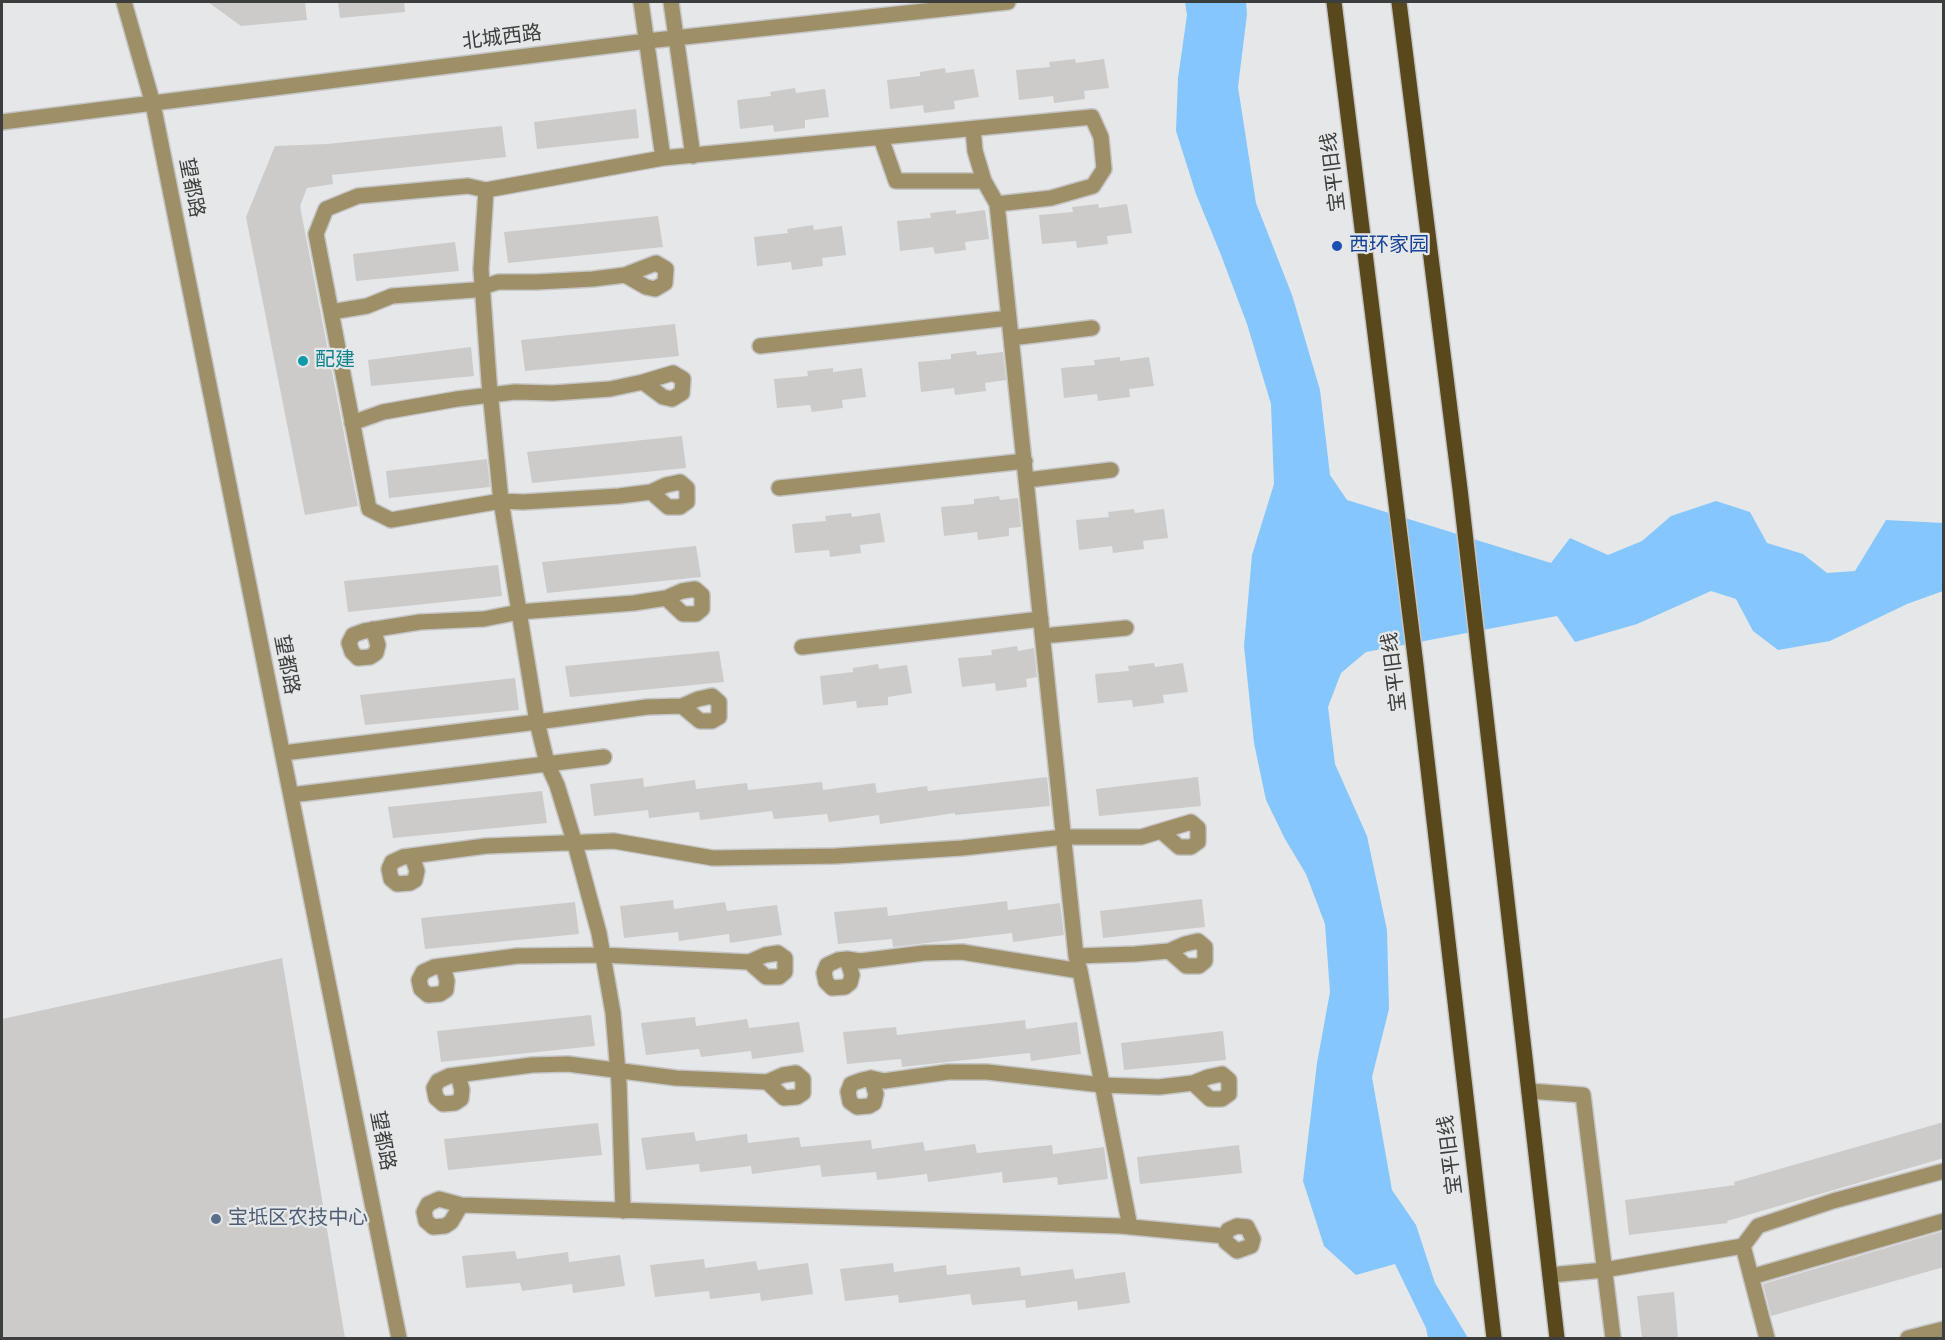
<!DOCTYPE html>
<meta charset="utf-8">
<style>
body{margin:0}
#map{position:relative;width:1945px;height:1340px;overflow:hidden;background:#e6e7e8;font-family:"Space Grotesk",sans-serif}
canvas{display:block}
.frame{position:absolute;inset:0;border:3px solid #3c3d3d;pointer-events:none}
</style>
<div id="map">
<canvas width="1945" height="1340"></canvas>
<div class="frame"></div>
</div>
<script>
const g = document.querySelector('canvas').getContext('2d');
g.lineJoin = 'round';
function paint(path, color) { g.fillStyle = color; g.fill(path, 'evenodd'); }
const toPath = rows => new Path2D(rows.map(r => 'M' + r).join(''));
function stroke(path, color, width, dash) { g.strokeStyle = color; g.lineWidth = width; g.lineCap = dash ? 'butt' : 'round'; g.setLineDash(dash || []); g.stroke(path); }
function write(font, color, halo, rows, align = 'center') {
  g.font = font + ' "Space Grotesk","Noto Sans SC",sans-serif'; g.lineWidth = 4.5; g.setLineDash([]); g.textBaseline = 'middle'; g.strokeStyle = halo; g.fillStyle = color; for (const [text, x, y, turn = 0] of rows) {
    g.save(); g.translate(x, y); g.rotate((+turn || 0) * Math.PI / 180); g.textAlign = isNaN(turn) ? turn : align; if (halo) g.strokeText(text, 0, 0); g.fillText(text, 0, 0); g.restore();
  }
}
paint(toPath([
 [1185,2,1246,2,1247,14,1238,87,1256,203,1292,295,1320,390,1330,475,1347,500,1551,563,1570,538,1608,555,1642,541,1671,516,1716,501,1750,512,1767,543,1803,554,1827,573,1855,571,1886,520,1943,523,1943,591,1907,604,1830,641,1778,650,1753,631,1736,599,1711,591,1637,624,1575,642,1557,616,1366,652,1341,673,1328,707,1335,764,1367,836,1387,930,1389,1009,1372,1077,1392,1190,1416,1225,1435,1283,1468,1338,1428,1338,1426,1328,1395,1264,1356,1275,1324,1246,1303,1181,1317,1063,1330,992,1325,924,1306,874,1285,839,1266,800,1254,743,1244,646,1252,555,1274,484,1271,404,1247,324,1221,255,1196,194,1176,131,1178,78,1187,15]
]), '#84c6fd');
paint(toPath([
 [208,2,305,2,307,20,241,26],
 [338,2,404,2,405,12,340,18],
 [1075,59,1076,63,1104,59,1109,88,1084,91,1085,99,1054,103,1053,96,1019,100,1016,70,1050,67,1049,62],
 [945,68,946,73,974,69,979,97,954,101,955,109,924,113,923,105,890,109,887,80,920,76,920,72],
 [795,88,796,93,825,89,829,117,805,120,805,128,774,132,773,125,740,129,737,100,771,96,770,92],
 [636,109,639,138,537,149,534,122],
 [502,126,506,157,332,175,333,184,307,188,300,206,358,506,305,515,246,217,275,146,327,144],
 [1098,204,1099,208,1127,204,1132,233,1107,236,1108,244,1077,248,1076,241,1042,244,1039,215,1073,212,1072,207],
 [956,210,956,214,985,210,989,239,965,242,966,250,935,254,933,247,900,251,897,221,931,218,930,213],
 [658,216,663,247,508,263,504,232],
 [813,225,814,230,842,226,846,255,822,258,823,266,792,270,791,262,757,266,754,237,788,233,787,229],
 [455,242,459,271,356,281,353,254],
 [675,324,679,356,525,371,521,340],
 [471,347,474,376,371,386,368,360],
 [976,351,977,355,1003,352,1006,380,985,383,986,391,955,395,954,388,921,392,918,362,951,359,951,354],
 [1120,357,1120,361,1149,357,1154,386,1129,389,1130,397,1098,401,1097,394,1064,398,1061,368,1095,365,1094,360],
 [833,368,833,372,862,368,866,397,842,400,843,408,812,412,810,405,777,408,774,379,808,376,807,371],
 [682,436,686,468,532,483,527,452],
 [487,459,490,487,389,498,386,471],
 [999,496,1000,500,1018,498,1021,527,1009,528,1009,536,978,540,977,532,944,536,941,507,974,504,974,499],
 [1134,509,1135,513,1164,509,1168,538,1143,541,1144,549,1113,553,1112,546,1079,550,1076,520,1109,517,1108,512],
 [851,513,852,517,880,513,885,542,860,545,861,553,830,557,829,550,795,553,792,524,826,521,825,516],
 [696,546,701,577,547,593,542,562],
 [498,565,502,596,348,612,344,581],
 [1017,646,1018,651,1034,648,1037,677,1026,679,1027,687,996,691,995,683,962,687,958,658,992,655,991,650],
 [719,651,724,682,570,697,565,666],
 [1154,663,1155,667,1183,663,1188,692,1163,695,1164,703,1133,707,1132,700,1098,703,1095,674,1129,671,1128,666],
 [878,664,879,669,907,665,912,693,888,697,888,705,857,708,856,701,823,705,820,676,853,672,853,668],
 [515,678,519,710,365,725,360,695],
 [1047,777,1050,806,955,815,955,813,880,824,879,815,829,822,827,814,774,819,772,811,700,820,699,812,649,818,648,810,594,816,590,784,643,778,644,787,695,780,696,789,747,783,748,790,822,782,823,790,875,783,877,793,927,786,928,791],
 [1198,777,1201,806,1099,816,1096,789],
 [542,791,547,823,393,838,388,807],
 [1202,899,1205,927,1103,938,1100,911],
 [673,900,674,909,725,902,727,911,777,905,782,935,730,943,729,934,679,941,678,932,624,938,620,906],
 [1007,901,1008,910,1060,903,1064,935,1013,942,1012,933,893,947,892,939,838,944,834,912,887,907,888,916],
 [575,902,579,934,425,949,421,918],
 [282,958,345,1338,2,1338,2,1019],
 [591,1015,595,1046,441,1062,437,1031],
 [695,1017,696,1026,747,1019,749,1028,799,1022,804,1052,752,1059,751,1051,701,1057,699,1049,646,1055,641,1023],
 [1025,1020,1026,1029,1077,1022,1081,1054,1031,1061,1030,1053,902,1067,901,1059,847,1064,843,1032,896,1027,897,1035],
 [1223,1031,1226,1060,1124,1070,1121,1043],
 [1944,1122,1944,1158,1727,1221,1728,1223,1629,1235,1625,1200,1735,1185,1734,1182],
 [598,1123,602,1155,448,1170,444,1139],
 [694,1132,696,1141,747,1134,748,1143,799,1137,801,1147,871,1140,872,1149,923,1142,925,1151,975,1144,977,1153,1052,1145,1053,1154,1104,1147,1108,1179,1058,1185,1057,1177,1003,1183,1002,1172,928,1182,927,1174,877,1180,876,1172,822,1177,820,1165,752,1174,751,1166,700,1172,699,1164,646,1170,641,1138],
 [1239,1145,1242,1173,1140,1184,1137,1157],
 [1944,1231,1944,1267,1771,1316,1763,1284],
 [515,1251,517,1259,568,1252,569,1262,620,1255,625,1286,573,1293,572,1284,522,1291,520,1283,466,1288,462,1256],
 [704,1259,705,1268,756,1261,758,1270,808,1263,813,1294,761,1301,760,1293,710,1299,709,1291,655,1297,650,1265],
 [893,1263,894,1272,946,1265,947,1275,1020,1267,1021,1276,1073,1269,1075,1279,1125,1272,1130,1303,1078,1310,1077,1301,1026,1308,1025,1300,972,1305,970,1294,899,1303,898,1295,845,1301,840,1269],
 [1674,1292,1678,1338,1642,1338,1637,1296]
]), '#cccbca');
const minor = toPath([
 [124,2,153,104,399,1338],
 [641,2,663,158],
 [671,2,693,156],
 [2,122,647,41,1008,2],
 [881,138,896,181,984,181],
 [486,190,468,186,358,196,326,209,316,234,369,509,391,520,501,501,523,502,619,496,651,492,666,485,680,482,687,488,687,502,680,507,668,507,651,492],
 [997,204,1076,956,1080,971,1130,1227],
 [331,312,367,306,392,296,474,290,498,282,536,282,593,279,625,275,656,263,666,269,665,283,655,289,646,287,625,275],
 [1011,338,1092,328],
 [760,346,1009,318],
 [352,423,383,412,457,399,515,392,553,393,610,389,643,382,673,373,683,379,682,393,672,399,663,397,643,382],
 [1027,480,1111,470],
 [779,488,1025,461],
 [373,629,378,645,376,653,370,657,358,658,352,652,349,643,353,635,364,631,420,622,484,619,519,612,634,603,666,598,682,591,695,589,702,595,702,609,696,614,683,614,666,598],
 [1043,636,1126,628],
 [802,647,1041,619],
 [283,753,537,722,647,707,682,706,698,699,712,696,719,702,719,717,712,721,700,721,682,706],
 [291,795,604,757],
 [412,856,417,871,415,880,410,883,397,884,391,879,389,869,392,862,403,857,486,846,614,841,713,858,836,856,962,848,1064,837,1141,837,1191,822,1198,828,1198,842,1191,847,1179,847,1162,832],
 [1076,956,1135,954,1169,951,1185,944,1198,941,1205,947,1205,961,1199,966,1186,966,1169,951],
 [847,959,852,975,850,983,845,987,832,988,826,982,824,973,827,965,838,960,847,959,860,961,924,953,962,952,1080,971],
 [443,966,447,981,446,990,440,994,428,995,421,989,419,980,423,972,434,967,517,956,603,955,749,962,765,955,778,953,785,958,785,972,779,977,766,977,749,962],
 [458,1075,462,1090,461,1099,455,1103,443,1104,436,1098,434,1088,438,1081,449,1076,532,1065,568,1064,676,1078,767,1082,783,1075,796,1073,803,1079,803,1093,797,1097,784,1098,767,1082],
 [871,1078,876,1094,874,1103,869,1106,857,1107,850,1102,848,1092,851,1084,862,1080,871,1078,884,1081,948,1072,987,1072,1102,1085,1159,1087,1193,1083,1208,1077,1222,1074,1229,1080,1229,1094,1222,1099,1210,1099,1193,1083],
 [1529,1091,1583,1095,1613,1338],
 [461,1205,451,1222,445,1226,433,1227,426,1221,424,1212,428,1204,439,1199,461,1205,1121,1226,1225,1236,1228,1230,1237,1226,1247,1227,1253,1239,1251,1246,1237,1251,1226,1242,1225,1236],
 [623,1211,619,1084,613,1013,599,933,575,844,557,785,547,763,537,722,501,501,489,381,481,269,486,190,663,158,1092,117,1101,137,1104,169,1093,186,1051,198,997,204,984,181,975,151,973,129],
 [1550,1275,1604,1270,1743,1246],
 [1751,1277,1944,1221],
 [1767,1338,1743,1246,1758,1226,1833,1201,1944,1171],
 [1908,1338,1944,1329]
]);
const major = toPath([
 [1334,2,1416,665,1494,1338],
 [1399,2,1460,489,1557,1338]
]);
stroke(minor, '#c4c5c6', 18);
stroke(major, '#c4c5c6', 18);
stroke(minor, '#9e8f67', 15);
stroke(major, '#58481b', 15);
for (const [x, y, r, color] of [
 [1337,246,6,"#1a4fb4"],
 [303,361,6,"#0f9aa8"],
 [216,1219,6,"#5c6f8a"]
]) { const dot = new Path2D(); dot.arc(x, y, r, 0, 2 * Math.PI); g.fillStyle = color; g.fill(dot); stroke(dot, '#e6e7e8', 2); }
write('20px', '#3c3d3d', '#e6e7e8', [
 ["北城西路",502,38,-7],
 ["宝平旧线",1334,172,-97],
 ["望都路",191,188,79],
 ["望都路",286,665,79],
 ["宝平旧线",1395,672,-97],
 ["望都路",382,1141,79],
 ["宝平旧线",1451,1155,-97]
]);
write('20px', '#164399', '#e6e7e8', [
 ["西环家园",1349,246]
], 'left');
write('20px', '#0d838f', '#e6e7e8', [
 ["配建",315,361]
], 'left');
write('20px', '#4e5e75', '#e6e7e8', [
 ["宝坻区农技中心",228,1219]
], 'left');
</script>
